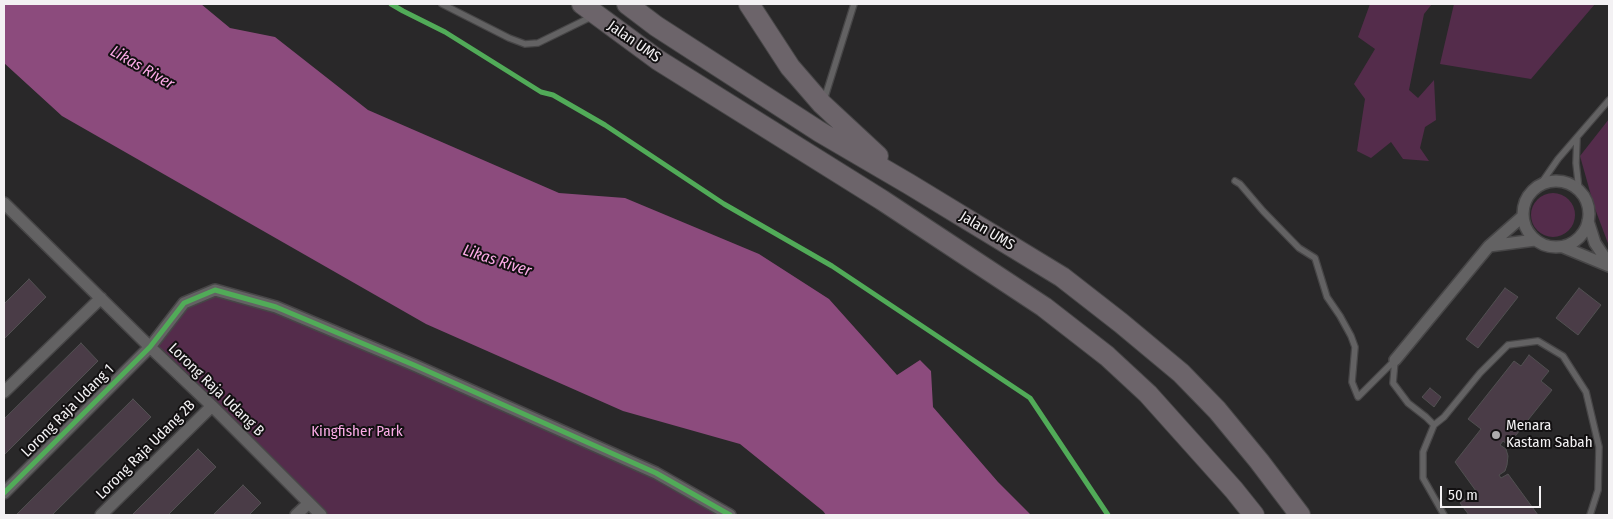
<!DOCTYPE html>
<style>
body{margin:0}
#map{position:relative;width:1613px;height:519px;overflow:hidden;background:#292829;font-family:"Fira Sans Condensed",sans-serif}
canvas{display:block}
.frame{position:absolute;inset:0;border:5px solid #f3f1f3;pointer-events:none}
.scale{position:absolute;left:1440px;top:486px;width:101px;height:22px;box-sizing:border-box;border:2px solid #f3f1f3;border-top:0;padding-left:6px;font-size:15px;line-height:18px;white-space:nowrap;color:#f3f1f3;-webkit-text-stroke:4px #121011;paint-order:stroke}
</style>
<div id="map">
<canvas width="1613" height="519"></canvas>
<div class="frame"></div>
<div class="scale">50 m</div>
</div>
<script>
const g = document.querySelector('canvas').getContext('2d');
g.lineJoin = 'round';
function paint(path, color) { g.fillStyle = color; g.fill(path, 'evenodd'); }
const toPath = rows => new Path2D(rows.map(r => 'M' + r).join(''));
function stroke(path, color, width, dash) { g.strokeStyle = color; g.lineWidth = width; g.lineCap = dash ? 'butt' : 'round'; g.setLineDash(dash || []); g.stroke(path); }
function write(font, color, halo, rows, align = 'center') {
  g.font = font + ' "Fira Sans Condensed",sans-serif'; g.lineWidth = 4; g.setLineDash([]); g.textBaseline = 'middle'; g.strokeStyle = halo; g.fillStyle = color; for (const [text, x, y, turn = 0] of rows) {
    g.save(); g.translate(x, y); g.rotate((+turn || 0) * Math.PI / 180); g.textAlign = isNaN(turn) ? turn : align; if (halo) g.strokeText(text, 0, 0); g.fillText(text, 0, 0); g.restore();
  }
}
paint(toPath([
 [1370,4,1432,4,1424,14,1409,90,1418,98,1434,80,1436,120,1425,127,1420,148,1429,161,1403,159,1391,142,1371,158,1357,151,1365,99,1354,84,1375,49,1358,37],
 [1454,4,1595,4,1531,79,1440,64],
 [1609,119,1609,246,1594,206,1580,156],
 '1531 215a22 22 0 1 1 44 0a22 22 0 1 1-44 0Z',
 [215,290,276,307,551,426,730,515,321,515,150,347,184,303]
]), '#542c4b');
paint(toPath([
 [4,4,201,4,230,28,275,37,368,110,559,193,625,198,759,254,829,299,897,375,920,360,931,371,933,407,998,482,1031,515,826,515,823,511,740,444,623,411,426,324,62,116,4,63]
]), '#8c4b7d');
const building = toPath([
 [29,279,46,297,4,339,4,304,29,279],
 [1505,288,1518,297,1478,348,1466,339,1505,288],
 [1579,288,1601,305,1578,335,1556,318,1579,288],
 [81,343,98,361,4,455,4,419,81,343],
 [1529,355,1549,371,1541,381,1552,390,1508,445,1503,441,1500,445,1506,449,1508,456,1507,465,1505,471,1499,475,1501,478,1508,474,1538,515,1469,515,1460,503,1476,491,1455,462,1481,429,1468,419,1514,361,1521,366,1529,355],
 [1430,388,1441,397,1434,407,1422,397,1430,388],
 [133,399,151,417,52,515,16,515,133,399],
 [198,449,216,467,168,515,132,515,198,449],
 [243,485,261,503,249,515,213,515,243,485]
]);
paint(building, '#4a3c47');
stroke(building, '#515051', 1);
const lane = toPath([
 [442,4,509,38,525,44,538,43,591,17],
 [824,100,854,4],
 [1577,138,1576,163,1579,190],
 [1235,181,1240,184,1263,211,1299,248,1315,258,1327,297,1340,316,1351,336,1355,347,1352,382,1358,397,1395,360],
 [1540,185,1558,159,1609,100],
 [1395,360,1393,383,1408,403,1426,417,1434,425],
 [1444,515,1423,478,1423,452,1434,425,1444,417,1480,373,1508,345,1538,341,1563,356,1586,392,1599,447,1598,490,1590,515]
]);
const street = toPath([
 '1523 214a33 33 0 1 1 66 0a33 33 0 1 1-66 0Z',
 [4,203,150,347,212,406,321,515],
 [1588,221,1595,243,1609,264],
 [1489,246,1535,240],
 [1563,247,1609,266],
 [1395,360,1489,246,1523,216],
 [4,392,101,298],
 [4,493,150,347,184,303,215,290,276,307,414,365,656,473,730,515],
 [101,515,212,406],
 [296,515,309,503]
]);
const highway = toPath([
 [582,4,658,60,882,200,1044,307,1107,356,1148,394,1234,490,1254,515],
 [627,4,656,26,820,132,909,184,1062,277,1121,323,1181,373,1217,410,1259,461,1300,515],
 [749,4,790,67,822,104,878,156]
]);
stroke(lane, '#474647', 8);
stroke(street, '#474647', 14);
stroke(highway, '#474647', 22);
stroke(lane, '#636263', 5.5);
stroke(street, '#636263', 11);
stroke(highway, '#6c646a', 20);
stroke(toPath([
 [391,4,403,11,445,32,541,92,553,95,605,125,724,204,832,266,1030,398,1108,515],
 [4,493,150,347,184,303,215,290,276,307,414,365,656,473,730,515]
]), '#51ab58', 5);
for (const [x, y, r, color] of [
 [1496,435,5,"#acabac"]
]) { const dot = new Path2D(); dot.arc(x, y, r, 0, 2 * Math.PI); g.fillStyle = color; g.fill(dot); stroke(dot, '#121011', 2); }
write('15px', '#f3f1f3', '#121011', [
 ["Jalan UMS",634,42,35],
 ["Jalan UMS",987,231,31],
 ["Lorong Raja Udang B",216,390,44],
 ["Lorong Raja Udang 1",68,411,-45],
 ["Lorong Raja Udang 2B",146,450,-45]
]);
write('15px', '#f3f1f3', '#121011', [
 ["Menara",1506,426],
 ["Kastam Sabah",1506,443]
], 'left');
write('15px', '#fbabe6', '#121011', [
 ["Kingfisher Park",357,432]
]);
write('italic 16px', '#fbaae6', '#121011', [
 ["Likas River",142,68,30],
 ["Likas River",497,261,18]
]);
</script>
